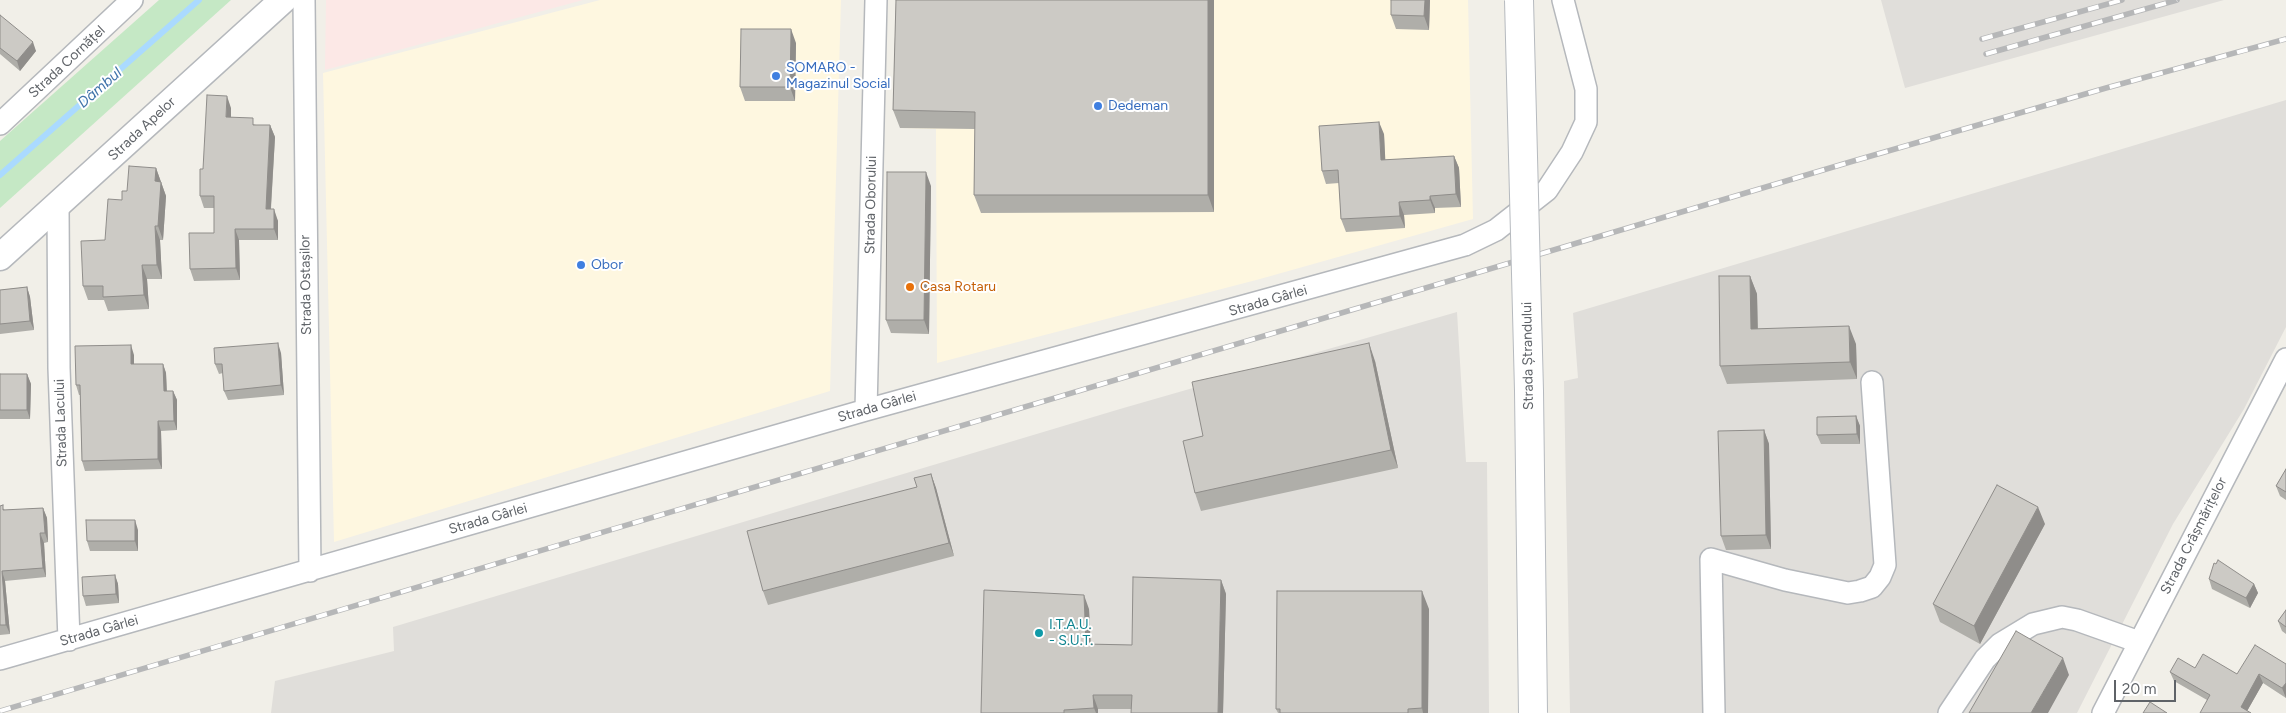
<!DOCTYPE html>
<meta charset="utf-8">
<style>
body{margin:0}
#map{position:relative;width:2286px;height:713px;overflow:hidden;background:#f1efe8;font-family:Figtree,sans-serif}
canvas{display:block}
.scale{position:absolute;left:2114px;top:680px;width:62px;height:22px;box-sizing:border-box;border:2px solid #5f6368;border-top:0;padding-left:6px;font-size:15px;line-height:18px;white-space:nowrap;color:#5f6368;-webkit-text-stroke:4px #fff;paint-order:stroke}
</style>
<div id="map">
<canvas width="2286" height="713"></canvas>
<div class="scale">20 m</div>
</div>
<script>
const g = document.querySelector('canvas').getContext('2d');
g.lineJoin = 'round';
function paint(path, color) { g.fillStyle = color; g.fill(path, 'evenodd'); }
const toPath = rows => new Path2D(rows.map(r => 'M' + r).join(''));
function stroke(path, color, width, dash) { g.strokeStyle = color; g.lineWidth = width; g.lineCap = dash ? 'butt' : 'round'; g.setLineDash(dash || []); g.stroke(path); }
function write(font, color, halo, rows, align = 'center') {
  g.font = font + ' Figtree,sans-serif'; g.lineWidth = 4; g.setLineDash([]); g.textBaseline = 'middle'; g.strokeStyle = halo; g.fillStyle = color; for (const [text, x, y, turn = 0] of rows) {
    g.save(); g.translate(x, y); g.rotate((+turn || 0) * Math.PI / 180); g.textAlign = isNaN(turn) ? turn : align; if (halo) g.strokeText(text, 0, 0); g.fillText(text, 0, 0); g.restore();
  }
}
paint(toPath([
 [600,0,841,0,830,391,334,542,323,73],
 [903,0,1468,0,1473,219,1260,279,937,363,936,129,900,128]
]), '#fef7e0');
paint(toPath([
 [1881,0,2224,0,1905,88],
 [2286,100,2286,327,2244,409,2173,524,2077,713,1570,713,1564,381,1578,378,1573,313],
 [1457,312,1466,462,1487,462,1489,713,271,713,275,681,394,651,393,627,1120,409]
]), '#e0deda');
paint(toPath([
 [326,0,583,0,325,70]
]), '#fce8e6');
paint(toPath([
 [159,0,231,0,0,208,0,141]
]), '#c5e8c5');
stroke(toPath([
 [0,175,199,0]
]), '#aadaff', 6);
const minor = toPath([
 [304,0,310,571],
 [0,124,132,0],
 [58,207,59,368,69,640],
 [866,410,876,0],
 [0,659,866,410,1465,245,1496,230,1547,190,1572,152,1586,122,1586,89,1563,0],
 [1714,713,1711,559,1785,580,1848,593,1860,591,1872,587,1880,577,1885,565,1872,382],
 [1949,713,1985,659,2000,644,2033,624,2062,617,2077,620,2139,642],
 [2103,713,2286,359]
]);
const tertiary = toPath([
 [0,257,283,0]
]);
stroke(minor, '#b5b8bc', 24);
stroke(tertiary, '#b5b8bc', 29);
stroke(minor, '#fff', 21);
stroke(tertiary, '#fff', 26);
const rail = toPath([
 [1982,39,2122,0],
 [1986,54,2177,0],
 [0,711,1850,162,2106,88,2286,39]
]);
stroke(rail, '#b6b7b8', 5.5);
stroke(rail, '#fff', 4, [11]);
const secondaryBridge = toPath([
 [1519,0,1529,391,1533,713]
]);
stroke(secondaryBridge, '#b6babf', 30, []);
stroke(secondaryBridge, '#fff', 28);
paint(toPath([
 [896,0,1214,0,1214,212,981,213,974,195,975,129,900,128,893,110],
 [1430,0,1429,30,1396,29,1391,15],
 [0,15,36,51,20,71,0,54],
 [796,43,795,101,745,101,740,87],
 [231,108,231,117,256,125,270,125,275,137,271,209,278,221,278,240,239,240,240,280,194,281,190,269,214,233,214,208,204,208,200,196,203,169],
 [1384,134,1385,160,1454,156,1459,168,1461,207,1435,208,1435,213,1404,215,1405,228,1346,232,1341,219,1339,183,1326,184,1322,171],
 [156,168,166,196,163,240,160,240,162,279,147,279,149,309,108,311,104,300,88,300,83,286,105,240,122,200,127,191],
 [931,186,929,334,891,333,886,320],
 [1750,276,1757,294,1758,329,1856,344,1857,379,1727,384,1720,366],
 [27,287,30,297,34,330,0,334,0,290],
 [281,353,284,395,228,400,224,391,223,373,219,374,215,364],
 [134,355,134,364,163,364,166,373,167,391,173,391,177,400,177,430,161,431,162,469,85,471,82,461,80,395,79,395,76,385],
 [1375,361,1398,468,1201,511,1195,493,1203,436],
 [0,374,27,374,31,384,30,419,0,419],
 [1856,416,1860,426,1860,444,1821,444,1817,435],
 [1764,430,1769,444,1771,549,1726,550,1721,536],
 [2286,469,2286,500,2280,496,2276,486],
 [931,474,936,488,954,556,768,605,763,591,917,487],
 [0,506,5,510,43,508,47,518,48,542,44,543,46,577,5,581,10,634,0,635],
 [2045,524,1980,644,1940,622,1933,604],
 [138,530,138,551,90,551,87,541],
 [115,575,118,584,119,603,86,606,83,596],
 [2209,579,2254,584,2258,593,2250,608,2212,589],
 [1221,580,1226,594,1223,713,1131,713,1132,709,1098,709,1098,713,981,713,1089,609,1091,644,1132,645],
 [1429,609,1428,713,1278,713,1276,709],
 [2286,610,2286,634,2282,631,2278,621],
 [2286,664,2286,698,2263,683,2247,711,2207,700,2174,681,2170,672,2195,668,2237,674]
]), '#afaea9');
paint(toPath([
 [1208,0,1214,0,1214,212,1208,195],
 [1425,0,1430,0,1429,30,1424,16],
 [791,29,796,43,795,101,790,87],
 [33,42,36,51,20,71,17,61],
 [227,96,231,108,231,128,226,117],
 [1379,122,1384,134,1386,173,1381,160],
 [270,125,275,137,270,221,266,209],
 [1454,156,1459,168,1461,207,1456,194],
 [156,168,166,196,163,240,158,226,155,181],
 [926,172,931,186,929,334,924,320],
 [1430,196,1435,208,1435,213,1430,200],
 [1399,202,1404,215,1405,228,1400,216],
 [274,209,278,221,278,240,274,229],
 [155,226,160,240,162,279,157,265],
 [235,229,239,240,240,280,236,268],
 [142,265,147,279,149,309,144,295],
 [1750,276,1757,294,1758,347,1751,329],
 [27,287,30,297,34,330,30,321],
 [1849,326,1856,344,1857,379,1850,362],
 [278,343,281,353,284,395,281,385],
 [1369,343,1375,361,1398,468,1391,450],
 [131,345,134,355,134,374,131,364],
 [163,364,166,373,167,400,164,391],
 [27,374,31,384,30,419,27,410],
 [173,391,177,400,177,430,174,421],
 [1856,416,1860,426,1860,444,1857,434],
 [158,421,161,431,162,469,158,459],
 [1764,430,1769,444,1771,549,1766,535],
 [931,474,936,488,954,556,949,543],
 [2038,507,2045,524,1980,644,1974,626],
 [43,508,47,518,48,542,45,533],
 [135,520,138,530,138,551,135,541],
 [40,533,44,543,46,577,43,568],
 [2,571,5,581,10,634,6,625],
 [115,575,118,584,119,603,116,594],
 [1221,580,1226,594,1223,713,1218,713],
 [2254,584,2258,593,2250,608,2246,598],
 [1422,591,1429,609,1428,713,1423,713,1422,708],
 [1084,595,1089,609,1091,658,1086,644],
 [2063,658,2069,675,2048,713,2031,713],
 [2259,674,2263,683,2246,713,2241,707],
 [2286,683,2286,698,2282,688],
 [1093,695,1098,709,1098,713,1096,713,1094,708]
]), '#8f8d8a');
const building = toPath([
 [896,0,1208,0,1208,195,974,195,975,112,893,110,896,0],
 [1391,0,1425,0,1424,16,1391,15,1391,0],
 [0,15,33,42,17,61,0,48,0,15],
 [741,29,791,29,790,87,740,87,741,29],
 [207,95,227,96,226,117,253,118,253,125,270,125,266,209,274,209,274,229,235,229,236,268,190,269,189,233,214,233,214,196,200,196,200,169,203,169,207,95],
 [1379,122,1381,160,1454,156,1456,194,1430,196,1430,200,1399,202,1400,216,1341,219,1338,170,1322,171,1319,126,1379,122],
 [129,166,156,168,155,181,161,182,158,226,155,226,157,265,142,265,144,295,103,297,103,286,83,286,81,241,105,240,108,199,122,200,122,191,127,191,129,166],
 [887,172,926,172,924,320,886,320,887,172],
 [1719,276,1750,276,1751,329,1849,326,1850,362,1720,366,1719,276],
 [27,287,30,321,0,324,0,290,27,287],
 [278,343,281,385,224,391,222,364,215,364,214,348,278,343],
 [1369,343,1391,450,1195,493,1183,441,1203,436,1192,382,1369,343],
 [131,345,131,364,163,364,164,391,173,391,174,421,158,421,158,459,82,461,80,385,76,385,75,346,131,345],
 [0,374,27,374,27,410,0,410,0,374],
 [1856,416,1857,434,1817,435,1817,417,1856,416],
 [1764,430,1766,535,1721,536,1718,431,1764,430],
 [2286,469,2286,492,2276,486,2286,469],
 [931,474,949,543,763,591,747,531,917,487,914,478,931,474],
 [1997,485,2038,507,1974,626,1933,604,1997,485],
 [3,505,3,510,43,508,45,533,40,533,43,568,2,571,6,625,0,625,0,506,3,505],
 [86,520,135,520,135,541,87,541,86,520],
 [2218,560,2254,584,2246,598,2209,579,2214,563,2216,564,2218,560],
 [115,575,116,594,83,596,82,577,115,575],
 [1133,577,1221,580,1218,713,1131,713,1132,695,1093,695,1094,708,1064,710,1064,713,981,713,984,590,1084,595,1086,644,1132,645,1133,577],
 [1277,591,1422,591,1422,708,1408,709,1408,713,1280,713,1280,709,1276,709,1277,591],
 [2286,610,2286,627,2278,621,2286,610],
 [2016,631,2063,658,2031,713,1969,713,2016,631],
 [2255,645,2286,664,2286,683,2282,688,2259,674,2241,707,2251,713,2200,713,2210,695,2170,672,2178,658,2195,668,2203,654,2237,674,2255,645],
 [2150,702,2167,713,2143,713,2150,702]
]);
paint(building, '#cccac5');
stroke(building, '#8f8d8a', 1);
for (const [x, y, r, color] of [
 [776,76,5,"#3f7fe0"],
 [1098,106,5,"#3f7fe0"],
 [581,265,5,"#3f7fe0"],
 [910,287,5,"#e8710a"],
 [1039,633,5,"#0f9aa8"]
]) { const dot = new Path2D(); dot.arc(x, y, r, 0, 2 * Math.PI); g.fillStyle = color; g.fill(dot); stroke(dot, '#fff', 2); }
write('14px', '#5f6368', '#fff', [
 ["Strada Cornățel",67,62,-43],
 ["Strada Apelor",142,129,-43],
 ["Strada Oborului",871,205,-89],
 ["Strada Ostașilor",306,285,-91],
 ["Strada Gârlei",1268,301,-16],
 ["Strada Ștrandului",1528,356,-91],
 ["Strada Gârlei",877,407,-16],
 ["Strada Lacului",61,423,-92],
 ["Strada Gârlei",488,519,-16],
 ["Strada Crâșmărițelor",2194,536,-63],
 ["Strada Gârlei",99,631,-16]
]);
write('14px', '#366cbe', '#fff', [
 ["SOMARO -",786,68],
 ["Magazinul Social",786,84],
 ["Dedeman",1108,106],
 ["Obor",591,265]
], 'left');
write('14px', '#c56008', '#fff', [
 ["Casa Rotaru",920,287]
], 'left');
write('14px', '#0d838f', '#fff', [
 ["I.T.A.U.",1049,625],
 ["- S.U.T.",1049,641]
], 'left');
write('italic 15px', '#4174aa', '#fff', [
 ["Dâmbul",100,88,-41]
]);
</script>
